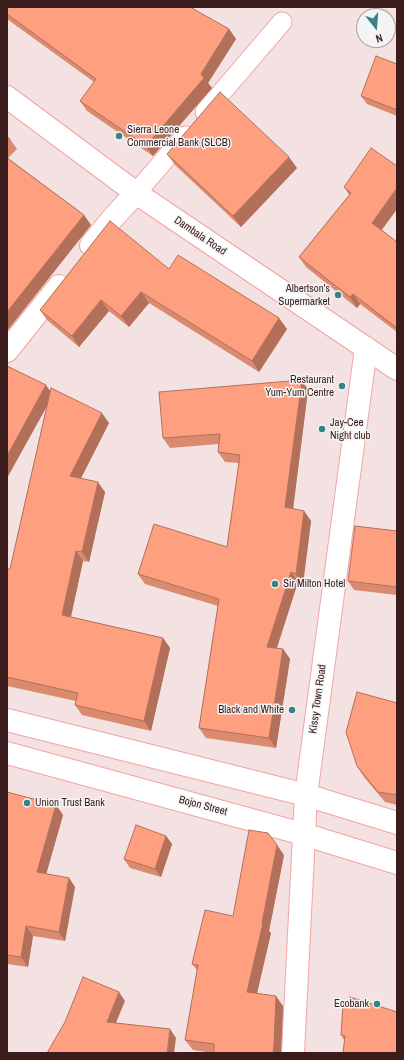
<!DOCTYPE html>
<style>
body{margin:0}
#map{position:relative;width:404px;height:1060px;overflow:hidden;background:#f4e2e2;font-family:"Archivo Narrow",sans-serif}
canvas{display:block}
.frame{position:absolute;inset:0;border:8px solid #3b1c1d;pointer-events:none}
.north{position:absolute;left:356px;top:8px;width:40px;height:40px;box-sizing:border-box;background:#f4f4f4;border:1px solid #aa9e9e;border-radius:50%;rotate:163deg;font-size:11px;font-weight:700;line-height:16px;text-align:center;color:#3b1c1d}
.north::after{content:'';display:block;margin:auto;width:14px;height:18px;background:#3a8286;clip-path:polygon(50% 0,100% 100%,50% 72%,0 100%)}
</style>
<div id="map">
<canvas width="404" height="1060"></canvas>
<div class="frame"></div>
<div class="north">N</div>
</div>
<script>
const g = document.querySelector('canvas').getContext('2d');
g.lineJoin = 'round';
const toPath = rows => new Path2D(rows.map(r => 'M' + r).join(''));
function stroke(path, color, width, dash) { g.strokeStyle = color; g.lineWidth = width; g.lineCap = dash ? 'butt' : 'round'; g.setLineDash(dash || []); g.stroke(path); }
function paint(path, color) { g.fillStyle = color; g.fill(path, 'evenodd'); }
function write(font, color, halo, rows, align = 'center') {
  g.font = font + ' "Archivo Narrow",sans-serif'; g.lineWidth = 3; g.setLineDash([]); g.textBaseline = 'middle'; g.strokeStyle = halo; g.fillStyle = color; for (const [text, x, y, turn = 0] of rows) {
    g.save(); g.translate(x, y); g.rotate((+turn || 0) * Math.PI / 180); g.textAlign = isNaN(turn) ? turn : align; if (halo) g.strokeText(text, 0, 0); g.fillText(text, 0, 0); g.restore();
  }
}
const service = toPath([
 [205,112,282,22],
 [136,193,185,136]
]);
const minor = toPath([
 [91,245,113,218,136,193],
 [7,351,59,286]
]);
const tertiary = toPath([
 [7,97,136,193,397,369],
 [7,720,306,795,397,823],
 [7,753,303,834,397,863],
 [293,1053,306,795,366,348]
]);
stroke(service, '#f3a3a3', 21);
stroke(minor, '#f3a3a3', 24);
stroke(tertiary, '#f3a3a3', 24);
stroke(service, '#fff', 19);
stroke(minor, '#fff', 22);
stroke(tertiary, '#fff', 22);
paint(toPath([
 [7,7,229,29,236,39,208,83,212,88,153,156,87,111,80,101,94,82,7,19],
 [397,64,397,116,367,104,361,96],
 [7,136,10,139,17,149,8,158,84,215,91,225,7,331],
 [167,154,297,168,241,227,175,165],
 [397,166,397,209,382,230,397,242,397,332,360,304,357,308,306,267,299,257,349,195,344,187],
 [169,269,287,329,259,372,149,303,129,327,109,311,79,347,47,320,40,310],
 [7,366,50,392,109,423,81,478,105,492,89,562,83,561,71,617,163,638,170,648,151,731,82,715,75,705,76,701,7,686,7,569,10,569,47,406,7,478],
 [308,390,293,509,304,511,311,521,303,584,298,582,277,648,283,649,290,659,276,748,206,738,199,728,218,606,145,584,138,574,227,547,239,463,225,462,218,452,219,444,170,448,163,438],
 [397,531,397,595,354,590,348,581],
 [397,703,397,805,385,802,364,777,357,766],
 [7,792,56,805,63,815,46,874,69,878,75,887,65,941,33,936,28,967,7,964],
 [166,836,172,844,161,877,130,868,124,859],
 [284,855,269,931,271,933,257,993,283,1006,281,1053,212,1053,193,1050,185,1040,197,970,192,964],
 [397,1012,344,1040,341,1035]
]), '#da8a6e');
paint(toPath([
 [229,29,236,39,208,83,212,88,153,156,146,146,201,74],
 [289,157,297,168,241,227,233,216],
 [397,188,397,209,379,233,372,223],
 [84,215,91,225,7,331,7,312],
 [141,292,149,303,129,327,121,316],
 [353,294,360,304,357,308,350,297],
 [101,300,109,311,79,347,72,336],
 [279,318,287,329,259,372,252,361],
 [302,380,308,390,292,517,285,507],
 [46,385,53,395,7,478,7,456],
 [102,413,109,423,77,486,70,476],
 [98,482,105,492,89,562,82,552],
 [304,511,311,521,303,584,296,574],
 [76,551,83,561,69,625,62,615],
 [291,572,298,582,274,656,267,647],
 [163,638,170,648,151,731,144,721],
 [283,649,290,659,276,748,269,738],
 [56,805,63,815,44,882,37,872],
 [166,836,172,844,161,877,155,869],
 [277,845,284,855,269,931,271,933,255,1002,247,992,262,923],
 [69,878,75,887,65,941,59,932],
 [26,926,33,936,28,967,21,957],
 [119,992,125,1001,113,1030,107,1022],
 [276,996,283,1006,281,1053,273,1053],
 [170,1029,176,1038,174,1053,167,1053]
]), '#b2705a');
const building = toPath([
 [7,7,190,7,229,29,201,74,204,78,146,146,80,101,96,79,7,14,7,7],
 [376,56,397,64,397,110,361,96,376,56],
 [220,92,289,157,233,216,167,154,220,92],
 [7,136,10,139,7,142,7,136],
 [371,148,397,166,397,188,372,223,397,242,397,328,353,294,350,297,299,257,351,193,344,187,371,148],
 [7,158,84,215,7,312,7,158],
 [110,221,169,269,178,255,279,318,252,361,141,292,121,316,101,300,72,336,40,310,110,221],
 [7,366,46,385,7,456,7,366],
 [302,380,285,507,304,511,296,574,291,572,267,647,283,649,269,738,199,728,219,599,138,574,154,524,227,547,240,455,218,452,220,434,163,438,159,392,302,380],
 [51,388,102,413,70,476,98,482,82,552,76,551,62,615,163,638,144,721,75,705,78,693,7,677,7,569,10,569,51,388],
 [355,526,397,531,397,587,348,581,355,526],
 [357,692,397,703,397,795,378,792,357,766,346,732,357,692],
 [7,792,56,805,37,872,69,878,59,932,26,926,21,957,7,955,7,792],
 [136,825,166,836,155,869,124,859,136,825],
 [249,830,268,833,277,845,262,923,263,923,247,992,276,996,274,1045,273,1053,214,1053,214,1044,185,1040,198,965,192,964,205,910,233,916,249,830],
 [83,977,119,992,107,1022,170,1029,167,1053,47,1053,65,1022,83,977],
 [350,997,397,1012,397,1053,343,1053,345,1036,341,1035,343,1004,349,1004,350,997]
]);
paint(building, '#fea080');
stroke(building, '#b2705a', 1);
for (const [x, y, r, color] of [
 [119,136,4,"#3a8286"],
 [338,295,4,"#3a8286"],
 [342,386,4,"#3a8286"],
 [322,429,4,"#3a8286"],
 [275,584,4,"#3a8286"],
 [292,710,4,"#3a8286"],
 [27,803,4,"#3a8286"],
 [377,1004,4,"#3a8286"]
]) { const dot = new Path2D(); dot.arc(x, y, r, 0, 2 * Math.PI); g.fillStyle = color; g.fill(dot); stroke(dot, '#f4f4f4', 1.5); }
write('11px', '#3b1c1d', '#f4f4f4', [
 ["Sierra Leone",127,130],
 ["Commercial Bank (SLCB)",127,143],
 ["Albertson's",330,289,"right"],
 ["Supermarket",330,302,"right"],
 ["Restaurant",334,380,"right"],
 ["Yum-Yum Centre",334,393,"right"],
 ["Jay-Cee",330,423],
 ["Night club",330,436],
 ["Sir Milton Hotel",283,584],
 ["Black and White",284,710,"right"],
 ["Union Trust Bank",35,803],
 ["Ecobank",369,1004,"right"]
], 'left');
write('11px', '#3b1c1d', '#f4f4f4', [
 ["Dambala Road",200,236,34],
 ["Kissy Town Road",318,699,-82],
 ["Bojon Street",203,806,15]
]);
</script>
